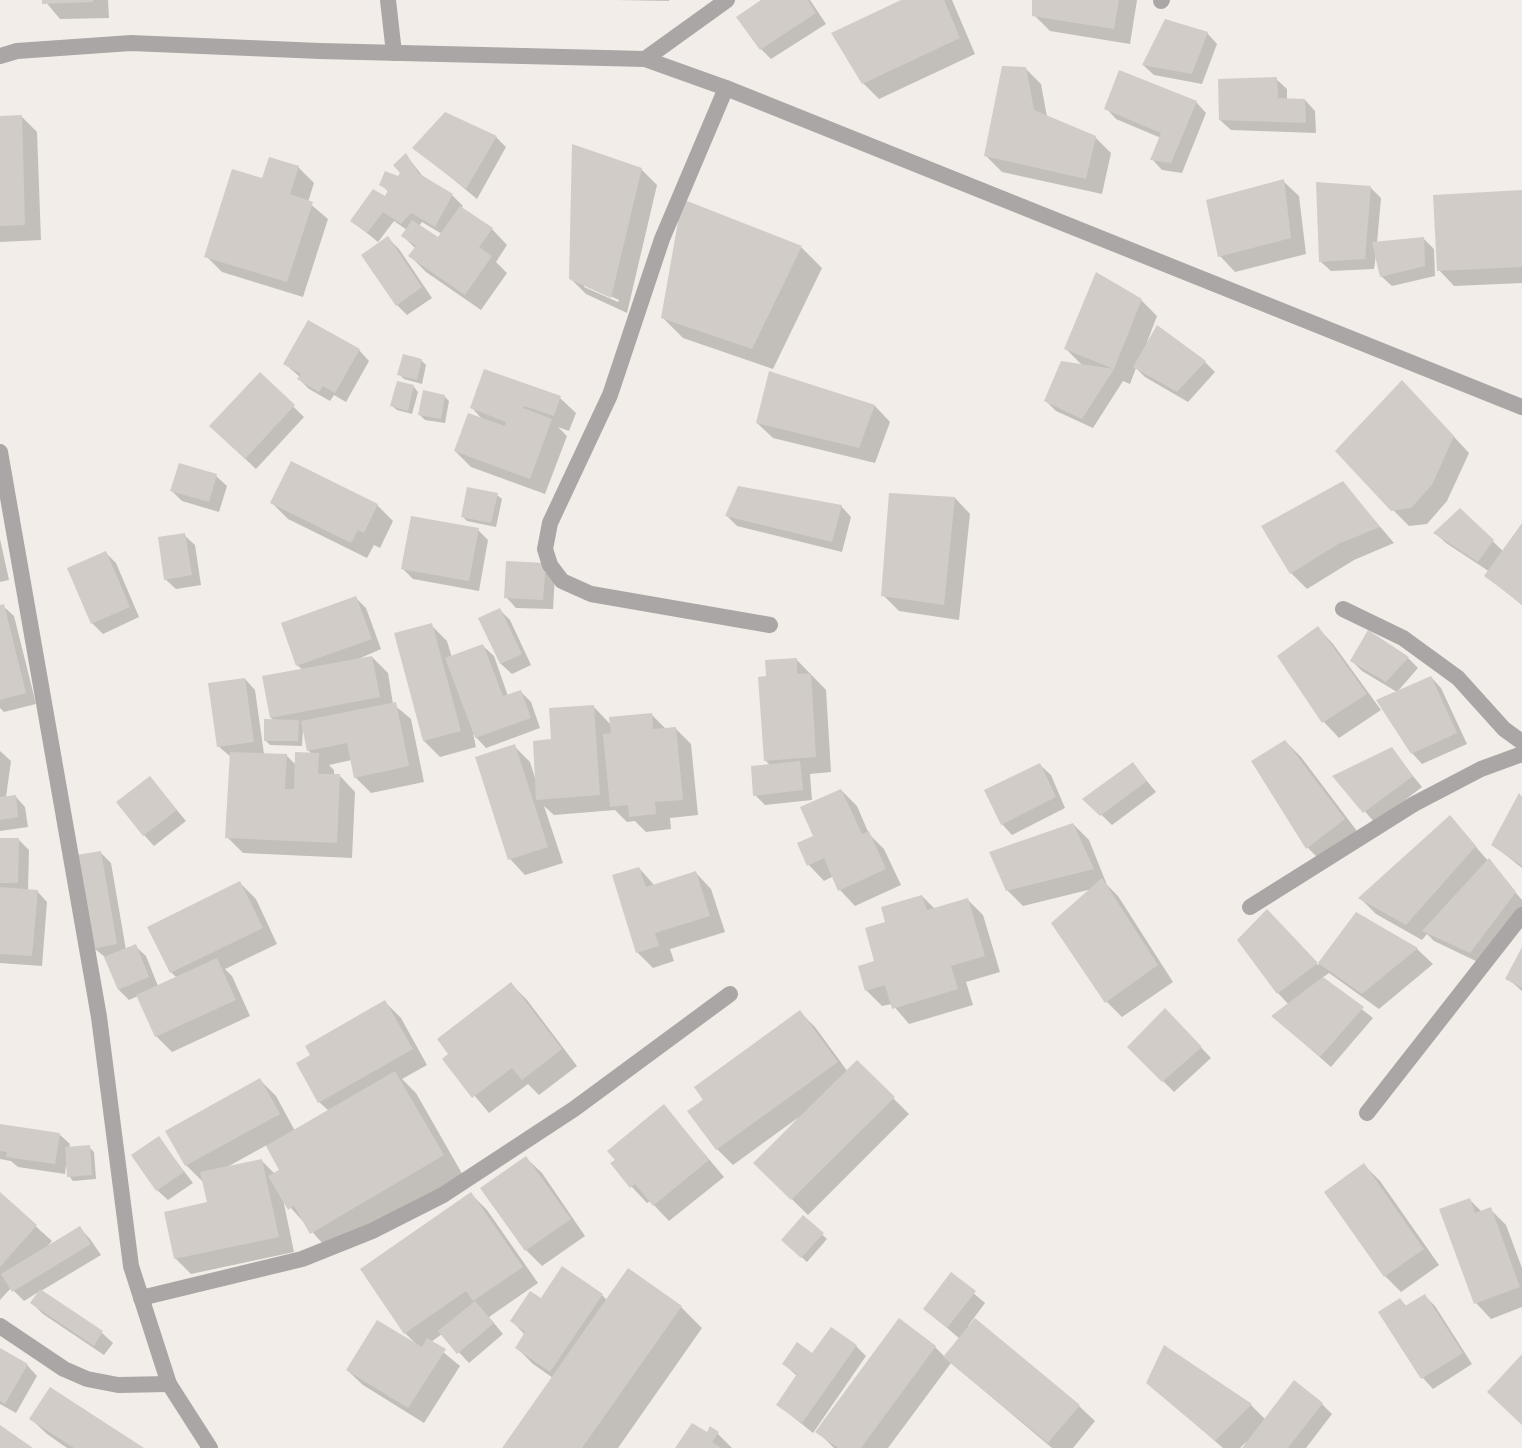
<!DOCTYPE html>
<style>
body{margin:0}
canvas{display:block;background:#f2ede8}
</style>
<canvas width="1522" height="1448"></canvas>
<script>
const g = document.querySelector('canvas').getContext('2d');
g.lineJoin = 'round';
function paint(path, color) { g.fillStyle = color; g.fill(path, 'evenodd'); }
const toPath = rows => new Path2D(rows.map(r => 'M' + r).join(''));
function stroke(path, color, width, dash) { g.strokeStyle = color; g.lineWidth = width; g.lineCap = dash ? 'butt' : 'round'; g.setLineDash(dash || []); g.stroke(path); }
paint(toPath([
 [44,0,108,0,109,18,60,19],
 [616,0,669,0,669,1],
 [764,0,810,0,826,24,771,59,761,49],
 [905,0,952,0,975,54,879,99,863,83],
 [1033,0,1137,0,1130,44,1050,31,1034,15],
 [1207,33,1217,44,1202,84,1154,75,1143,65],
 [1025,68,1041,84,1047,117,1095,137,1111,153,1102,194,1002,172,986,156],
 [1276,79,1287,89,1287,100,1305,100,1315,111,1316,133,1231,130,1220,120],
 [1196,102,1206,113,1182,173,1162,170,1152,159,1161,138,1116,119,1106,108],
 [21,116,37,132,41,240,0,242,0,117],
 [496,137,506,147,477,199,414,147],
 [406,155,424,178,452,195,463,206,461,208,492,229,507,245,496,262,507,273,481,310,426,272,410,256,416,249,403,236,407,230,394,221,378,242,352,221,385,198,389,192,380,184,399,178],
 [422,222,442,234,438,239,419,226],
 [298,167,314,183,308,202,328,219,303,297,222,272,206,256,263,180],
 [641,169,657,185,627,313,586,294,570,278],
 [584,284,619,300,618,302,584,287],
 [1283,181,1299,196,1306,254,1235,272,1220,256],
 [1371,188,1381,198,1377,243,1423,238,1434,249,1435,276,1392,286,1381,276,1376,255,1374,269,1331,271,1320,261],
 [1522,192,1522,283,1454,286,1439,270],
 [683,201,802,248,822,268,773,369,683,338,662,317],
 [388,238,399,249,432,298,407,315,397,305],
 [1141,300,1157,316,1147,342,1205,362,1215,372,1188,402,1145,377,1136,368,1130,384,1123,381,1093,428,1056,411,1046,401,1083,366,1066,349],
 [359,350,369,361,346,402,334,395,330,401,309,389,299,379,300,377,285,364],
 [421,360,426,365,422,384,404,379,399,374],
 [260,374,304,417,256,469,222,437],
 [398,383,414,387,418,392,412,414,397,410,392,406],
 [444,396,449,401,445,423,425,420,420,415],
 [1417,397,1469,453,1447,501,1427,524,1409,526,1392,509],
 [560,398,576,413,569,431,558,427,567,436,545,494,471,467,455,451,484,421,472,408],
 [875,406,890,422,875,463,773,438,757,423],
 [216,476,227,486,219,512,182,501,172,491],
 [1343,483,1394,543,1354,560,1307,589,1291,573],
 [497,495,502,499,496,527,467,521,462,516],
 [955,498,970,514,959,620,899,611,883,595],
 [272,503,377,505,393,521,380,548,374,545,367,558,288,519],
 [841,506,851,517,842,552,737,526,727,516],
 [1460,510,1504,552,1522,526,1522,605,1486,576,1490,572,1446,543,1435,533],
 [478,530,488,540,479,591,413,579,403,569],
 [184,535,195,545,201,585,176,589,165,579],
 [0,539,9,580,0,582],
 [106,553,116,563,139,617,103,634,92,623],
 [507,563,555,575,553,609,516,608,506,597],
 [356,598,366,608,381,649,356,660,372,657,388,673,393,704,411,719,424,782,371,793,355,777,352,760,329,765,334,770,334,776,340,776,355,792,352,858,243,853,227,837,231,757,218,746,245,679,255,690,264,754,286,755,296,765,312,754,308,750,303,728,302,746,270,745,265,740,275,721,271,718,303,670,298,666,283,624],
 [3,606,14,616,36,704,4,712,0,708,0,607],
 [500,610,510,620,531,665,512,674,501,664,480,619],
 [431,625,447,641,452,658,483,646,494,656,508,696,520,691,531,702,540,728,486,748,473,734,476,747,440,757,424,741],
 [1318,628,1333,644,1381,710,1339,738,1324,722,1279,657],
 [1408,658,1418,668,1397,692,1362,671,1352,661],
 [796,659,826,690,831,772,810,774,812,800,765,805,755,795,771,766,765,760,768,678],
 [1431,677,1441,688,1467,744,1422,764,1412,753],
 [593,706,611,725,652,715,666,729,675,728,691,744,698,815,670,818,671,829,646,832,635,821,627,822,615,810,554,815,544,806,563,863,525,875,510,859,514,746,530,762,535,778,552,741],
 [1285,741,1301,757,1360,835,1323,863,1308,848],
 [1391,749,1422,787,1375,823,1334,776],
 [0,751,11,761,6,797,15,796,25,807,28,827,0,831],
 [1133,764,1156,792,1112,825,1085,799],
 [1040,765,1051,775,1065,808,1012,835,1002,824],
 [150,778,186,821,154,846,144,835],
 [841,790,857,806,869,834,884,849,901,885,855,906,840,890,834,876,824,881,809,865,815,837],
 [1522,798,1522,868,1493,845],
 [1450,817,1522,900,1522,907,1480,963,1434,941,1427,934,1422,940,1376,914,1360,898],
 [1073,824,1089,840,1107,885,1118,896,1173,982,1122,1017,1107,1002,1092,889,1023,906,1007,890],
 [0,839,19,840,29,850,28,891,37,891,47,902,42,966,0,963],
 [100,852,111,863,126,950,135,946,146,956,158,986,177,978,171,972,240,883,256,899,277,944,225,969,232,976,250,1016,172,1052,156,1036,138,996,129,1000,119,990,106,958,94,948],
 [639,868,655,886,696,873,711,889,725,932,670,949,674,961,653,968,637,952],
 [922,896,935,909,968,900,983,915,1000,972,966,982,973,1005,909,1024,892,1004,882,1006,866,990,887,923],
 [1356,914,1417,949,1433,964,1379,1009,1329,973,1322,978,1373,1018,1331,1067,1284,1026,1289,1005,1278,993,1277,921,1318,965],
 [1522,951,1522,991,1507,978],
 [511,984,527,1000,577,1066,539,1095,528,1084,489,1113,444,1059],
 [385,1002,401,1018,427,1065,402,1079,416,1093,464,1177,332,1254,283,1199,294,1252,191,1274,175,1258,209,1203,204,1180,202,1181,186,1165,260,1080,276,1096,295,1131,329,1111,319,1102,312,1056],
 [267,1145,281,1170,275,1174,262,1161,227,1167],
 [800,1012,815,1027,848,1072,857,1062,909,1114,808,1215,755,1163,799,1117,733,1165,717,1149,689,1112],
 [1175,1020,1211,1058,1174,1092,1129,1047],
 [664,1106,724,1177,669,1221,650,1201,647,1203,632,1187,612,1163],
 [0,1126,59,1134,70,1144,69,1148,89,1147,94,1152,96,1179,73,1181,69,1176,66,1165,65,1174,18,1167,11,1161,0,1159],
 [158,1137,193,1183,168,1200,157,1190],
 [526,1158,542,1173,585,1236,542,1266,526,1250,482,1188],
 [1364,1165,1380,1181,1439,1265,1401,1292,1385,1276,1326,1192],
 [0,1194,52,1241,45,1249,80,1228,90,1239,101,1255,41,1291,102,1333,113,1343,104,1355,43,1314,32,1303,40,1291,24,1301,11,1288,0,1300],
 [471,1194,487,1210,538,1283,489,1317,503,1334,469,1363,442,1334,431,1342,460,1366,424,1423,363,1385,347,1370,418,1346,405,1333,362,1270],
 [1470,1200,1482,1212,1490,1209,1506,1225,1522,1268,1522,1307,1491,1319,1476,1303],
 [803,1217,827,1239,807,1262,783,1240],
 [951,1274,985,1303,968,1326,1079,1406,1095,1421,1073,1448,1052,1448,951,1363,888,1448,834,1448,817,1431,935,1347,945,1357,960,1339,925,1309],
 [602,1295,607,1300,681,1307,702,1328,618,1448,504,1448,553,1378,533,1364,517,1348,525,1335,512,1321,541,1301],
 [1425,1296,1435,1306,1472,1364,1433,1389,1423,1378,1380,1312,1400,1299,1407,1307],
 [856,1346,866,1356,813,1433,778,1405,797,1376,784,1364],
 [1165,1348,1252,1406,1266,1420,1322,1404,1332,1414,1306,1448,1244,1448,1246,1442,1240,1448,1223,1448,1148,1383],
 [0,1350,27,1365,37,1376,16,1413,0,1404],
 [31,1419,142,1448,67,1448,47,1434],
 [707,1434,718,1434,732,1448,677,1448]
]), '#0003');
paint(toPath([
 [42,0,93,0,93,2,42,4],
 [761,0,808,0,816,13,760,50,736,17],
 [901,0,944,0,960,38,862,84,831,33],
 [1032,0,1119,0,1114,29,1032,16],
 [1165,19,1208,32,1192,74,1142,65],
 [1002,66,1026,67,1034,110,1096,136,1086,179,984,156],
 [1119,70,1197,101,1171,163,1150,160,1161,133,1104,109],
 [1277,77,1278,98,1305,99,1306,123,1219,120,1218,79],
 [445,112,497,136,466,189,412,148],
 [22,115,25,225,0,226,0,116],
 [572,144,642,168,611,298,569,279],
 [406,153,418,173,453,194,435,227,411,213,401,224,383,212,367,233,350,221,373,189,385,196,388,190,379,185,385,171,398,176,400,173,393,165],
 [269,157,299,166,290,194,313,202,287,282,204,257,232,169,262,178],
 [1284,179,1291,238,1218,257,1206,200],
 [1316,182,1371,186,1365,259,1319,262],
 [1522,190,1522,267,1437,271,1433,195],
 [682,199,802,246,752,349,661,318],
 [460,206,493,228,479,247,492,256,465,295,408,256,416,246,401,236,412,220,438,237],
 [388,236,422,287,396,306,361,255],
 [1424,237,1425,266,1380,277,1372,242],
 [1096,272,1142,299,1114,369,1064,349],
 [308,320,360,349,335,393,323,386,319,392,297,379,301,374,283,364],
 [1157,325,1206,361,1177,392,1133,367],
 [403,354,422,359,417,380,397,375],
 [1061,361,1114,369,1082,419,1044,401],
 [484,369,561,396,554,416,524,406,523,408,552,419,530,479,454,451,468,413,505,426,506,422,470,408],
 [769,371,875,405,859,448,756,423],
 [260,372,295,405,245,459,209,426],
 [1402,380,1454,436,1432,485,1411,508,1391,511,1335,451],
 [397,381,414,385,408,411,390,406],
 [423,390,445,395,441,419,418,415],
 [291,461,378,504,364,533,358,530,351,543,270,503],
 [179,463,217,474,209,502,170,491],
 [1343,481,1380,527,1338,544,1290,574,1261,526],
 [738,486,842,505,832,542,725,516],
 [467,487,498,493,491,523,461,517],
 [889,493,955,497,944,605,881,596],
 [1460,508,1494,540,1478,562,1433,533],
 [411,516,479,528,469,581,401,569],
 [1522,523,1522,604,1484,576],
 [185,533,192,575,164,580,158,537],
 [106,551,130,607,91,624,67,568],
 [506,561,546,563,543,600,504,598],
 [356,596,372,639,296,666,281,623],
 [4,604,26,693,0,700,0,605],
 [500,608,522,654,500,664,478,618],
 [432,623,461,731,423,741,394,633],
 [1318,626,1367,694,1322,723,1277,656],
 [1368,630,1409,657,1386,682,1350,661],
 [483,644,503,696,521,690,531,718,475,738,445,658],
 [372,656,380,697,270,718,262,676],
 [797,658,797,674,811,673,816,757,764,761,758,677,766,676,765,660],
 [1431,676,1457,733,1411,754,1376,700],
 [245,678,254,742,217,747,208,683],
 [396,702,409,766,354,778,347,743,307,751,301,721],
 [594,705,600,795,536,800,533,741,551,739,549,708],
 [652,713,653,729,676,727,683,800,655,802,656,814,629,817,628,805,610,807,603,734,611,733,609,717],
 [264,719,299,720,298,741,264,741],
 [1285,740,1345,819,1306,849,1251,761],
 [515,744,548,847,508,860,475,757],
 [1392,747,1413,776,1363,813,1332,776],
 [230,752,287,754,285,789,294,789,295,752,319,753,318,774,340,774,337,843,225,838],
 [800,761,803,790,753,796,751,766],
 [1133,762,1147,781,1100,816,1082,799],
 [1040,763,1056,797,1001,825,984,790],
 [150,776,177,810,143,836,116,802],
 [841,789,862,834,869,831,886,869,838,891,824,858,807,866,797,843,813,836,800,807],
 [1519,793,1522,797,1522,866,1491,845],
 [16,795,18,817,0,820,0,797],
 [1450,815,1476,846,1406,925,1358,898],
 [1073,823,1094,869,1006,891,989,852],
 [0,838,19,838,18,883,0,883],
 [101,851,117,944,92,949,76,855],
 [1489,858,1516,892,1470,953,1422,931],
 [639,867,646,887,696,871,710,916,655,933,659,946,636,953,612,875],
 [1102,878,1158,965,1105,1003,1051,923],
 [240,881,263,928,170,973,147,927],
 [0,887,38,890,32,956,0,954],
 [922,895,927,910,968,898,985,956,951,966,958,989,892,1009,885,985,865,991,858,966,874,961,865,928,885,922,881,907],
 [1267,909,1318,963,1277,994,1237,940],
 [1356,912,1418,948,1362,994,1318,963],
 [136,944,149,977,118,990,104,957],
 [1522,947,1522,988,1505,979],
 [217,958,236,1000,155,1037,136,995],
 [1323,977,1364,1007,1320,1057,1271,1016],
 [511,982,562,1049,522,1080,512,1068,472,1098,442,1059,448,1054,437,1039],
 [385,1000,413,1049,318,1103,296,1063,310,1055,305,1046],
 [1165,1008,1202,1047,1162,1082,1127,1047],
 [800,1010,838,1062,716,1150,687,1111,703,1100,694,1087],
 [857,1060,895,1097,791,1200,753,1163],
 [395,1071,444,1155,310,1234,294,1206,288,1210,268,1176,279,1170,266,1146],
 [260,1078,280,1114,185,1166,165,1131],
 [664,1104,709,1160,653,1206,635,1184,630,1188,610,1163,615,1160,607,1151],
 [0,1124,60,1133,55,1164,6,1157,7,1152,0,1151],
 [159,1136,184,1172,156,1191,131,1155],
 [90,1145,92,1175,67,1177,65,1147],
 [526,1156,571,1219,525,1251,480,1188],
 [262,1159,279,1237,174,1259,164,1212,207,1202,200,1172],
 [1364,1163,1424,1249,1384,1277,1324,1192],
 [0,1192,37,1225,0,1267],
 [471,1192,523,1267,473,1301,466,1291,404,1334,360,1269],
 [1470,1198,1475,1213,1491,1207,1520,1287,1474,1304,1439,1209],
 [803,1215,824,1233,801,1258,781,1240],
 [80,1226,91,1244,12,1292,1,1274],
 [562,1266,603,1294,550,1372,515,1348,525,1332,510,1321,530,1291,541,1298],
 [628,1268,682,1306,582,1448,502,1448],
 [951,1272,976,1291,947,1328,923,1309],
 [40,1289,103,1331,94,1346,30,1303],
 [1425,1294,1463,1353,1421,1379,1378,1312,1400,1298,1405,1306],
 [475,1301,494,1323,457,1354,438,1331],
 [899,1318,936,1346,861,1448,838,1448,815,1432],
 [975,1318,1080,1405,1048,1443,943,1357],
 [377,1320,422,1347,427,1338,446,1349,408,1408,346,1370],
 [831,1327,857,1345,802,1423,776,1405,797,1374,782,1364,797,1342,812,1353],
 [1164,1345,1252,1404,1215,1441,1146,1383],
 [0,1348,28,1364,5,1404,0,1401],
 [1522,1354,1522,1425,1487,1392],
 [1294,1380,1323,1403,1288,1448,1242,1448],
 [50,1387,144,1448,74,1448,29,1419],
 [692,1423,707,1432,710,1426,719,1432,712,1442,721,1448,675,1448],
 [0,1425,33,1448,0,1448]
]), '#d2ccc9');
stroke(toPath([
 [388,0,394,53],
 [1161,1,1162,0],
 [645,59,727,0],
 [726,88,662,239,610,395,550,523,545,549,550,565,562,581,591,594,770,625],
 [1343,609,1403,638,1458,678,1504,729,1522,742],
 [1250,907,1414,804,1481,769,1522,754],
 [1367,1113,1522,915],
 [141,1298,302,1259,372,1231,443,1195,574,1109,730,994],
 [0,1326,64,1369,87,1379,118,1385,169,1384]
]), '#a9a6a5', 16);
stroke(toPath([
 [0,56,17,51,131,43,320,51,645,59,726,88,1522,407],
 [0,452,99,1017,131,1266,169,1384,210,1448]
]), '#a9a6a5', 16);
</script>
